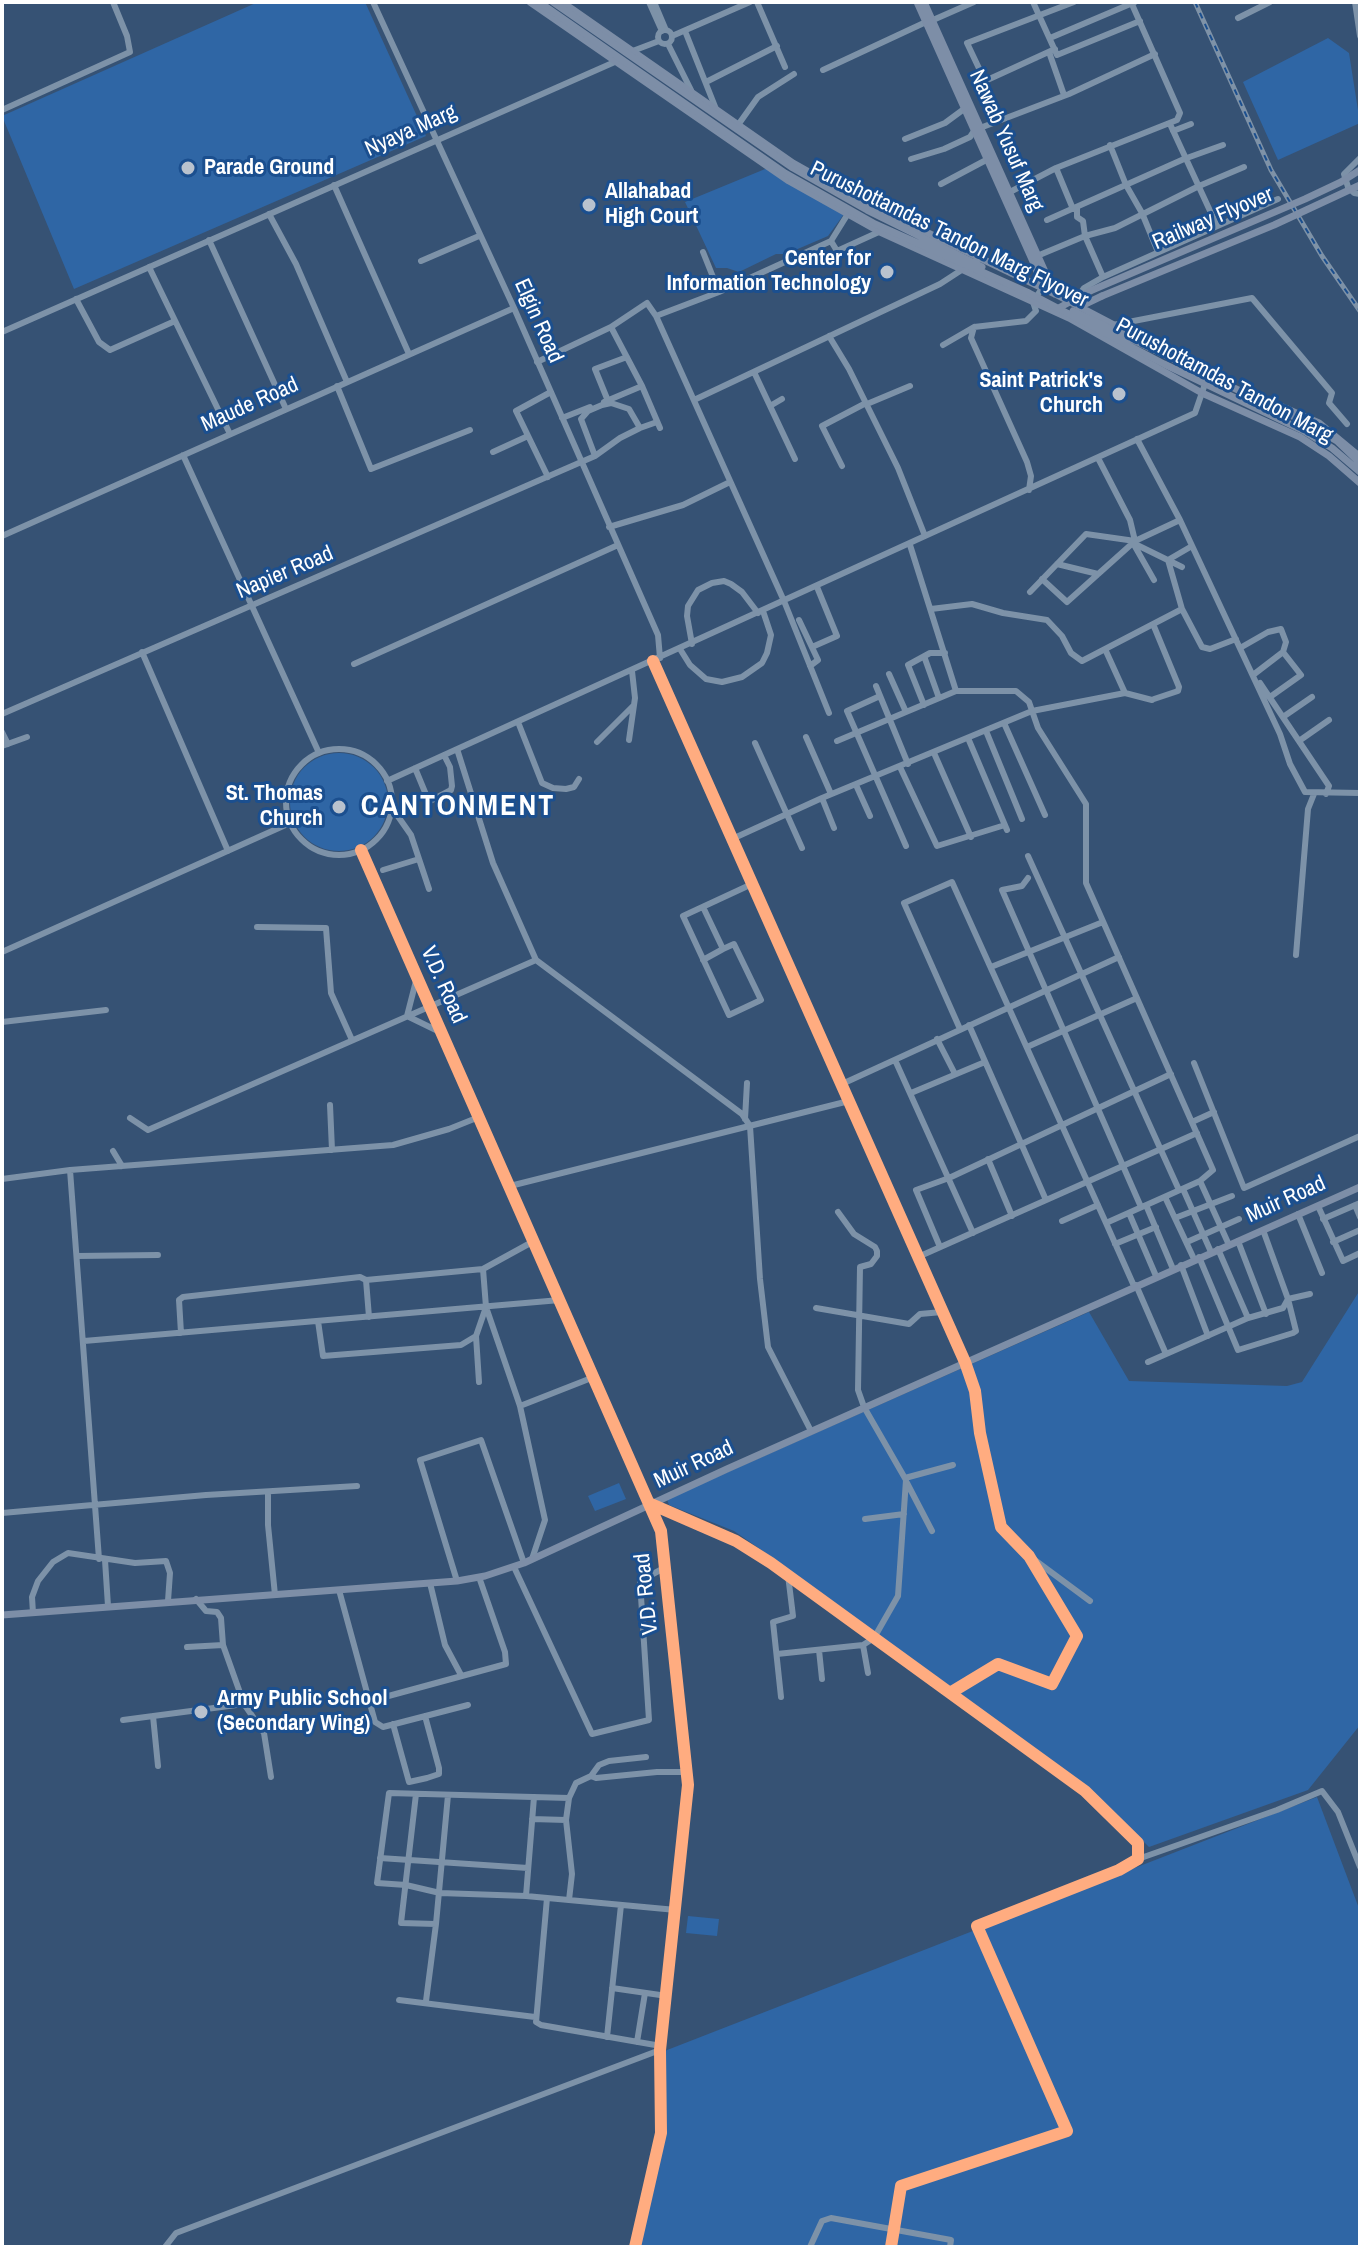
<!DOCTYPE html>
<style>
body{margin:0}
#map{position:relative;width:1362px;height:2249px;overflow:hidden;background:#365274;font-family:"Archivo Narrow",sans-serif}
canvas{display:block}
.frame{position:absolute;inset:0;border:4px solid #fff;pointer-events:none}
</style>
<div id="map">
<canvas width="1362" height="2249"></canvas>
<div class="frame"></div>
</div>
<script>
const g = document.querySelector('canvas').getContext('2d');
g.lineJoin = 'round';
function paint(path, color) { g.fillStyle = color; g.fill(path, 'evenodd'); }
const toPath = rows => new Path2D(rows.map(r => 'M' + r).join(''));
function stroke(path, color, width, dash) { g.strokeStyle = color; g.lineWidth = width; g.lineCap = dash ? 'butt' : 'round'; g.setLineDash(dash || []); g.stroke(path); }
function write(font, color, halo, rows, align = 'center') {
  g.font = font + ' "Archivo Narrow",sans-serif'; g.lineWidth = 6; g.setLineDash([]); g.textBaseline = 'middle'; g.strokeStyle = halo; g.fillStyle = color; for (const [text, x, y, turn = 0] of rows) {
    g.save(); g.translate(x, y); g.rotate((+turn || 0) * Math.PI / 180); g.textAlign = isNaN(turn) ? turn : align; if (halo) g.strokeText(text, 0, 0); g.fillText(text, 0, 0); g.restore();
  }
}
paint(toPath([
 [258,2,365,2,426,136,74,289,2,116],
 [1328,38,1349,53,1360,123,1278,160,1243,82],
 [770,167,847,210,828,236,786,254,776,254,739,272,727,268,716,268,685,202],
 '290 802a49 49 0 1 1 98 0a49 49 0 1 1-98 0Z',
 [1360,1290,1360,1725,1308,1790,1149,1847,1086,1785,773,1558,734,1531,669,1505,667,1499,1089,1312,1129,1381,1287,1386,1302,1382],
 [619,1483,626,1499,595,1511,588,1496],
 [1317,1797,1360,1911,1360,2247,639,2247,664,2135,662,2052],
 [688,1916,719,1919,717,1936,686,1933]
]), '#2f66a5');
stroke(toPath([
 [373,2,514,308,658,635,660,658],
 [649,2,662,31],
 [654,2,665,28],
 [757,2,785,67],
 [1033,2,1057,55,1140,21],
 [1355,2,1360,36],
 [1238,18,1270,2],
 [933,20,974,2],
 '658 37a7 7 0 1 1 14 0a7 7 0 1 1-14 0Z',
 [685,31,716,109],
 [672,36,750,2],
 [1050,38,1135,2],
 [668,44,691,90],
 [1055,49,985,81,967,43,1074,2],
 [630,52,659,41],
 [1049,52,1064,95],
 [823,70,926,22],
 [706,82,777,46],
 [2,110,130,52,127,36,113,2],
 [1170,124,1217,226],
 [738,125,758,97,794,74],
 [980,128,1069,94,1155,54],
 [1173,131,1191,124],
 [905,139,945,123,964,109],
 [1110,145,1126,185,1142,213,1158,252],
 [1360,158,1344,174,1348,187,1354,193,1360,194],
 [911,159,944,149,970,137,974,131],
 [1056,168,1073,209,1077,209,1077,217,1083,221,1085,236,1103,277],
 [941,184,988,159],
 [334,185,409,354],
 [1008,193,1056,168,1177,120,1180,113,1131,2],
 [269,214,296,264,347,382],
 [1047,220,1184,159,1223,145],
 [209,240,286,409],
 [831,241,837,251,881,231],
 [703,252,719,292],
 [1037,256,1085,236,1115,228,1199,186,1244,167],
 [421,261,479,236],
 [149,267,230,434],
 [1078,297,1084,288,1103,277,1278,199],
 [76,299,99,342,110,350,175,321],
 [656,316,719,292,831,241,849,212],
 [1113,325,1252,298,1332,393,1329,403,1347,424],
 [611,327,642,386,660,428],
 [2,332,617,61],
 [829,336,849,369,898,468,925,536],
 [943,345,974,327],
 [537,362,611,327,647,303,656,316,784,601,829,713],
 [754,372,795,459],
 [337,386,371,469,470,430],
 [694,400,940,284,980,258],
 [608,401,595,369,627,357],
 [604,402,642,386],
 [867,404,910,386],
 [770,406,782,399],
 [562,418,590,407],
 [1137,439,1180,520,1280,734,1290,764,1305,792,1360,793],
 [493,452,528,436],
 [183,455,319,753],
 [595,456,620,438,640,428],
 [842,466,822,426,866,403],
 [548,477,516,411,549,393],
 [1029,490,1031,476,1027,462,971,338,974,327,1026,321,1036,311,1033,302,1042,288],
 [609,527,683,505,730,482],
 [2,536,514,308],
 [910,545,956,691],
 [1057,564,1098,574],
 [1042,579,1067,602,1135,541,1180,520],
 [1154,580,1133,543,1182,567],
 [1030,592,1086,534,1135,541,1130,520,1098,458],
 [931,609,972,604,1003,613,1047,620,1062,636,1071,653,1082,661,1182,609,1202,647,1210,649,1236,639],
 [1182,609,1168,560,1192,546],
 [799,620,818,660,810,666],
 [1153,624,1179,687,1178,691,1154,699],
 [692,644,687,616,688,606,698,590,712,583,724,581,731,584,742,592,758,613],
 [812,647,837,636,817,587],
 [1240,648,1268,632,1281,629,1286,642,1283,652],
 [680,649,690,665,706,679,722,682,742,677,762,663,767,653,771,635,763,611],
 [1105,649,1125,693],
 [142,652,228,851],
 [924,656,939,698],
 [653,661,965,1362,975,1391,980,1433,1001,1527,1029,1556,1077,1636,1052,1684,998,1664,950,1693],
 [354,664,618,545],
 [889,674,906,712],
 [1253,675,1283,652,1301,675,1270,697],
 [1260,683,1329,786,1326,794],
 [876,686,908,764],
 [880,696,847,711,906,846],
 [924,705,908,665,930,653,945,653],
 [2,714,595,456,581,419,588,411,602,405,611,403,629,409,640,428,657,422],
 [1283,717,1312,697],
 [518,722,542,783,553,788,566,789,574,787,579,779],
 [1004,723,1045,815],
 [986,731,1022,819],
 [2,732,8,744],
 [806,737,831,794],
 [968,738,1007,830],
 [629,740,635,698,632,671],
 [837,741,956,691,1016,691,1029,702,1038,728,1086,804,1086,883,1213,1170,1200,1181],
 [1299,741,1329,720],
 [597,742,633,706],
 [755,743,802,848],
 [2,746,27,737],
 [457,749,493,863,536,960],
 '286 802a53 53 0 1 1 106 0a53 53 0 1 1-106 0Z',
 [934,753,971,837],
 [900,767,937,846,1005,825],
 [415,768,427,797,430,801,434,799,451,790,452,786,450,767,444,755],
 [387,781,1195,413,1206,381],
 [856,785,870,816],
 [822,798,834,828],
 [391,813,397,815,411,835,429,889],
 [732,839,822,798,1032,711,1125,693,1152,700],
 [361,850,661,1531,688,1785,660,2050,661,2133,635,2247],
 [1028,856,1179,1190],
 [383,870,419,859],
 [1028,878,1022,886,1002,890,1141,1207],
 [703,907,723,949,734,944,761,1000,729,1015,683,916,752,884],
 [257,927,326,928,331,993,352,1040],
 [2,952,290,823],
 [1296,955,1308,809,1314,794],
 [703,960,723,949],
 [991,967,1103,922],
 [417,977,407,1016,442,1033],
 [2,1022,106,1010],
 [969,1025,1046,1200],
 [960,1029,904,903,952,882,1106,1223],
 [937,1039,955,1074],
 [1027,1047,1137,998],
 [895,1060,973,1233],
 [1194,1063,1244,1188,1360,1136],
 [842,1084,1119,957],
 [911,1093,985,1062],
 [330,1105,332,1150],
 [130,1118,148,1130,536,960,742,1114,750,1126,760,1279,768,1347,811,1431],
 [745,1119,747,1083],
 [1192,1122,1214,1112],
 [113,1151,122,1166],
 [988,1159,1012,1216],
 [70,1170,99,1559],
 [2,1179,70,1170,393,1145,449,1129,479,1117],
 [510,1186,849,1101],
 [1183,1189,1211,1252],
 [1165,1197,1194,1259],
 [1146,1205,1173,1269],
 [1355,1205,1360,1217],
 [1318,1206,1343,1261,1360,1253],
 [1129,1213,1156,1276],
 [1298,1214,1322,1273],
 [1175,1218,1232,1196],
 [1323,1219,1360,1203],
 [1062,1221,1098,1205],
 [1238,1241,1266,1314],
 [1187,1242,1239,1219],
 [1333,1242,1360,1230],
 [1115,1244,1156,1227],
 [940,1247,916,1190,949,1178,1171,1074],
 [1218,1249,1248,1318],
 [77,1256,158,1255],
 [918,1257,1197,1133],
 [1199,1257,1238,1350,1293,1333,1296,1331,1288,1299,1310,1294],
 [1181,1265,1208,1336],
 [366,1280,369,1317],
 [1136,1285,1166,1354],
 [1134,1286,1106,1223,1200,1181,1229,1245],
 [816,1308,909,1324,920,1314,942,1312],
 [318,1321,323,1356,461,1345,476,1336,486,1307],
 [181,1333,179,1300,183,1297,360,1277,366,1280,483,1269],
 [476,1336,479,1382],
 [84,1341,560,1300],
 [1148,1362,1248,1318,1283,1308,1288,1299,1263,1230],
 [520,1406,594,1377],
 [905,1478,953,1465],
 [907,1483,932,1531],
 [268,1494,268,1525,275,1595],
 [651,1504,736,1541,771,1563,1085,1791,1138,1843,1138,1859,1119,1870,977,1926,1067,2131,901,2186,891,2247],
 [2,1513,206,1495,357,1486],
 [865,1519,904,1514],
 [1032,1558,1090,1601],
 [532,1559,545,1520,520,1406,486,1307,483,1269,534,1241],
 [105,1560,108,1606],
 [514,1567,592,1734,649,1720,640,1581,664,1568],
 [457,1581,420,1460,481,1440,524,1563],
 [430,1583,445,1645,461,1675],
 [339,1590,375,1722,383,1727,468,1705],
 [33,1613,32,1597,38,1581,53,1562,68,1553,135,1563,166,1561,170,1573,168,1601],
 [223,1645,244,1704,264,1733,271,1777],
 [863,1645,868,1673],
 [187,1647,223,1645,221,1618,217,1612,206,1611,196,1599],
 [819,1650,822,1679],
 [777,1654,863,1645,874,1638,898,1596,906,1480,864,1407,858,1390,860,1267,871,1264,877,1256,877,1251,875,1247,854,1234,838,1212],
 [781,1697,773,1622,793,1616,788,1575],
 [370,1701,506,1664,505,1652,479,1577],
 [153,1716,158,1766],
 [123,1720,244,1704],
 [393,1724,409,1782,427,1778,439,1774,439,1768,425,1716],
 [591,1776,599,1765,609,1761,646,1757],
 [416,1794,401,1923,436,1924,448,1795],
 [569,1798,576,1783,591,1776,596,1778,657,1772,687,1772],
 [532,1819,566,1820,569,1798,389,1793,377,1883,406,1885,440,1893,526,1896,676,1910],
 [566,1820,572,1874,569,1900],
 [380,1858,528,1868],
 [1138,1859,1277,1810,1322,1791,1338,1812,1360,1867],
 [526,1896,534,1797],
 [547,1898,536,2022,541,2025,661,2046],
 [612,1988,667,1996],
 [399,2000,535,2017],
 [426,2001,436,1924],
 [607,2037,621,1905],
 [637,2042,645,1993],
 [165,2247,176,2233,660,2050],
 [810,2247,822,2221,831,2218,951,2240,950,2247]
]), '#7d92a8', 6);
stroke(toPath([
 [530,2,789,181,880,232,1069,318,1202,393,1300,437,1329,456,1360,483],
 [562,2,793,163,855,198,1055,294,1160,349],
 [917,2,1035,266,1042,288],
 [924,2,1055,294],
 [1079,307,1102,296],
 [1055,310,1090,291],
 [1262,398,1319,423,1360,457],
 [2,1615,457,1581,485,1576,524,1563,727,1469,1360,1187]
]), '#7d8ea7', 7);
const rail = toPath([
 [1195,2,1271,170,1322,256,1360,311]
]);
stroke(rail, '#7e92a7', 5);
stroke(rail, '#1b4f8f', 2, [6]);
stroke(toPath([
 [539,2,785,173,875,224,1029,293,1164,364,1302,430,1332,448,1360,472],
 [553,2,793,168,867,210,982,267],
 [1090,291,1305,199,1341,182,1360,170],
 [1102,296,1274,225,1360,185],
 [1073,311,1305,422,1337,441,1360,463]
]), '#7d8ea7', 7);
stroke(toPath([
 [653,661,965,1362,975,1391,980,1433,1001,1527,1029,1556,1077,1636,1052,1684,998,1664,950,1693],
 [361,850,661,1531,688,1785,660,2050,661,2133,635,2247],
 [651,1504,736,1541,771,1563,1085,1791,1138,1843,1138,1859,1119,1870,977,1926,1067,2131,901,2186,891,2247]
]), '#ffac80', 12);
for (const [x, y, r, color] of [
 [188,168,8,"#b9c2ce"],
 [589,205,8,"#b9c2ce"],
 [887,272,8,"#b9c2ce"],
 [1119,394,8,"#b9c2ce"],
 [339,807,8,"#b9c2ce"],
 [201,1712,8,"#b9c2ce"]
]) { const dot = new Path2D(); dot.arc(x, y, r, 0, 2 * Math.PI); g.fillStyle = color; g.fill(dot); stroke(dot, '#1b4f8f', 3); }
write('22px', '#fff', '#1b4f8f', [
 ["Nyaya Marg",411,131,-24],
 ["Nawab Yusuf Marg",1006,141,66],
 ["Railway Flyover",1213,219,-23],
 ["Purushottamdas Tandon Marg Flyover",949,235,26],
 ["Elgin Road",538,321,66],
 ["Purushottamdas Tandon Marg",1224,381,28],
 ["Maude Road",250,405,-24],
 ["Napier Road",285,573,-23],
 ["V.D. Road",443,985,66],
 ["Muir Road",1286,1200,-24],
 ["Muir Road",694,1465,-25],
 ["V.D. Road",647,1594,-96]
]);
write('bold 22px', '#fff', '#1b4f8f', [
 ["Parade Ground",204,168],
 ["Allahabad",605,192],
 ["High Court",605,217],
 ["Center for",871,259,"right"],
 ["Information Technology",871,284,"right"],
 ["Saint Patrick's",1103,381,"right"],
 ["Church",1103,406,"right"],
 ["St. Thomas",323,794,"right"],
 ["Church",323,819,"right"],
 ["Army Public School",217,1699],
 ["(Secondary Wing)",217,1724]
], 'left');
g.letterSpacing = '2px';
write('bold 30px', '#fff', '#1b4f8f', [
 ["CANTONMENT",458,807]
]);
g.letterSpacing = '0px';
</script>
